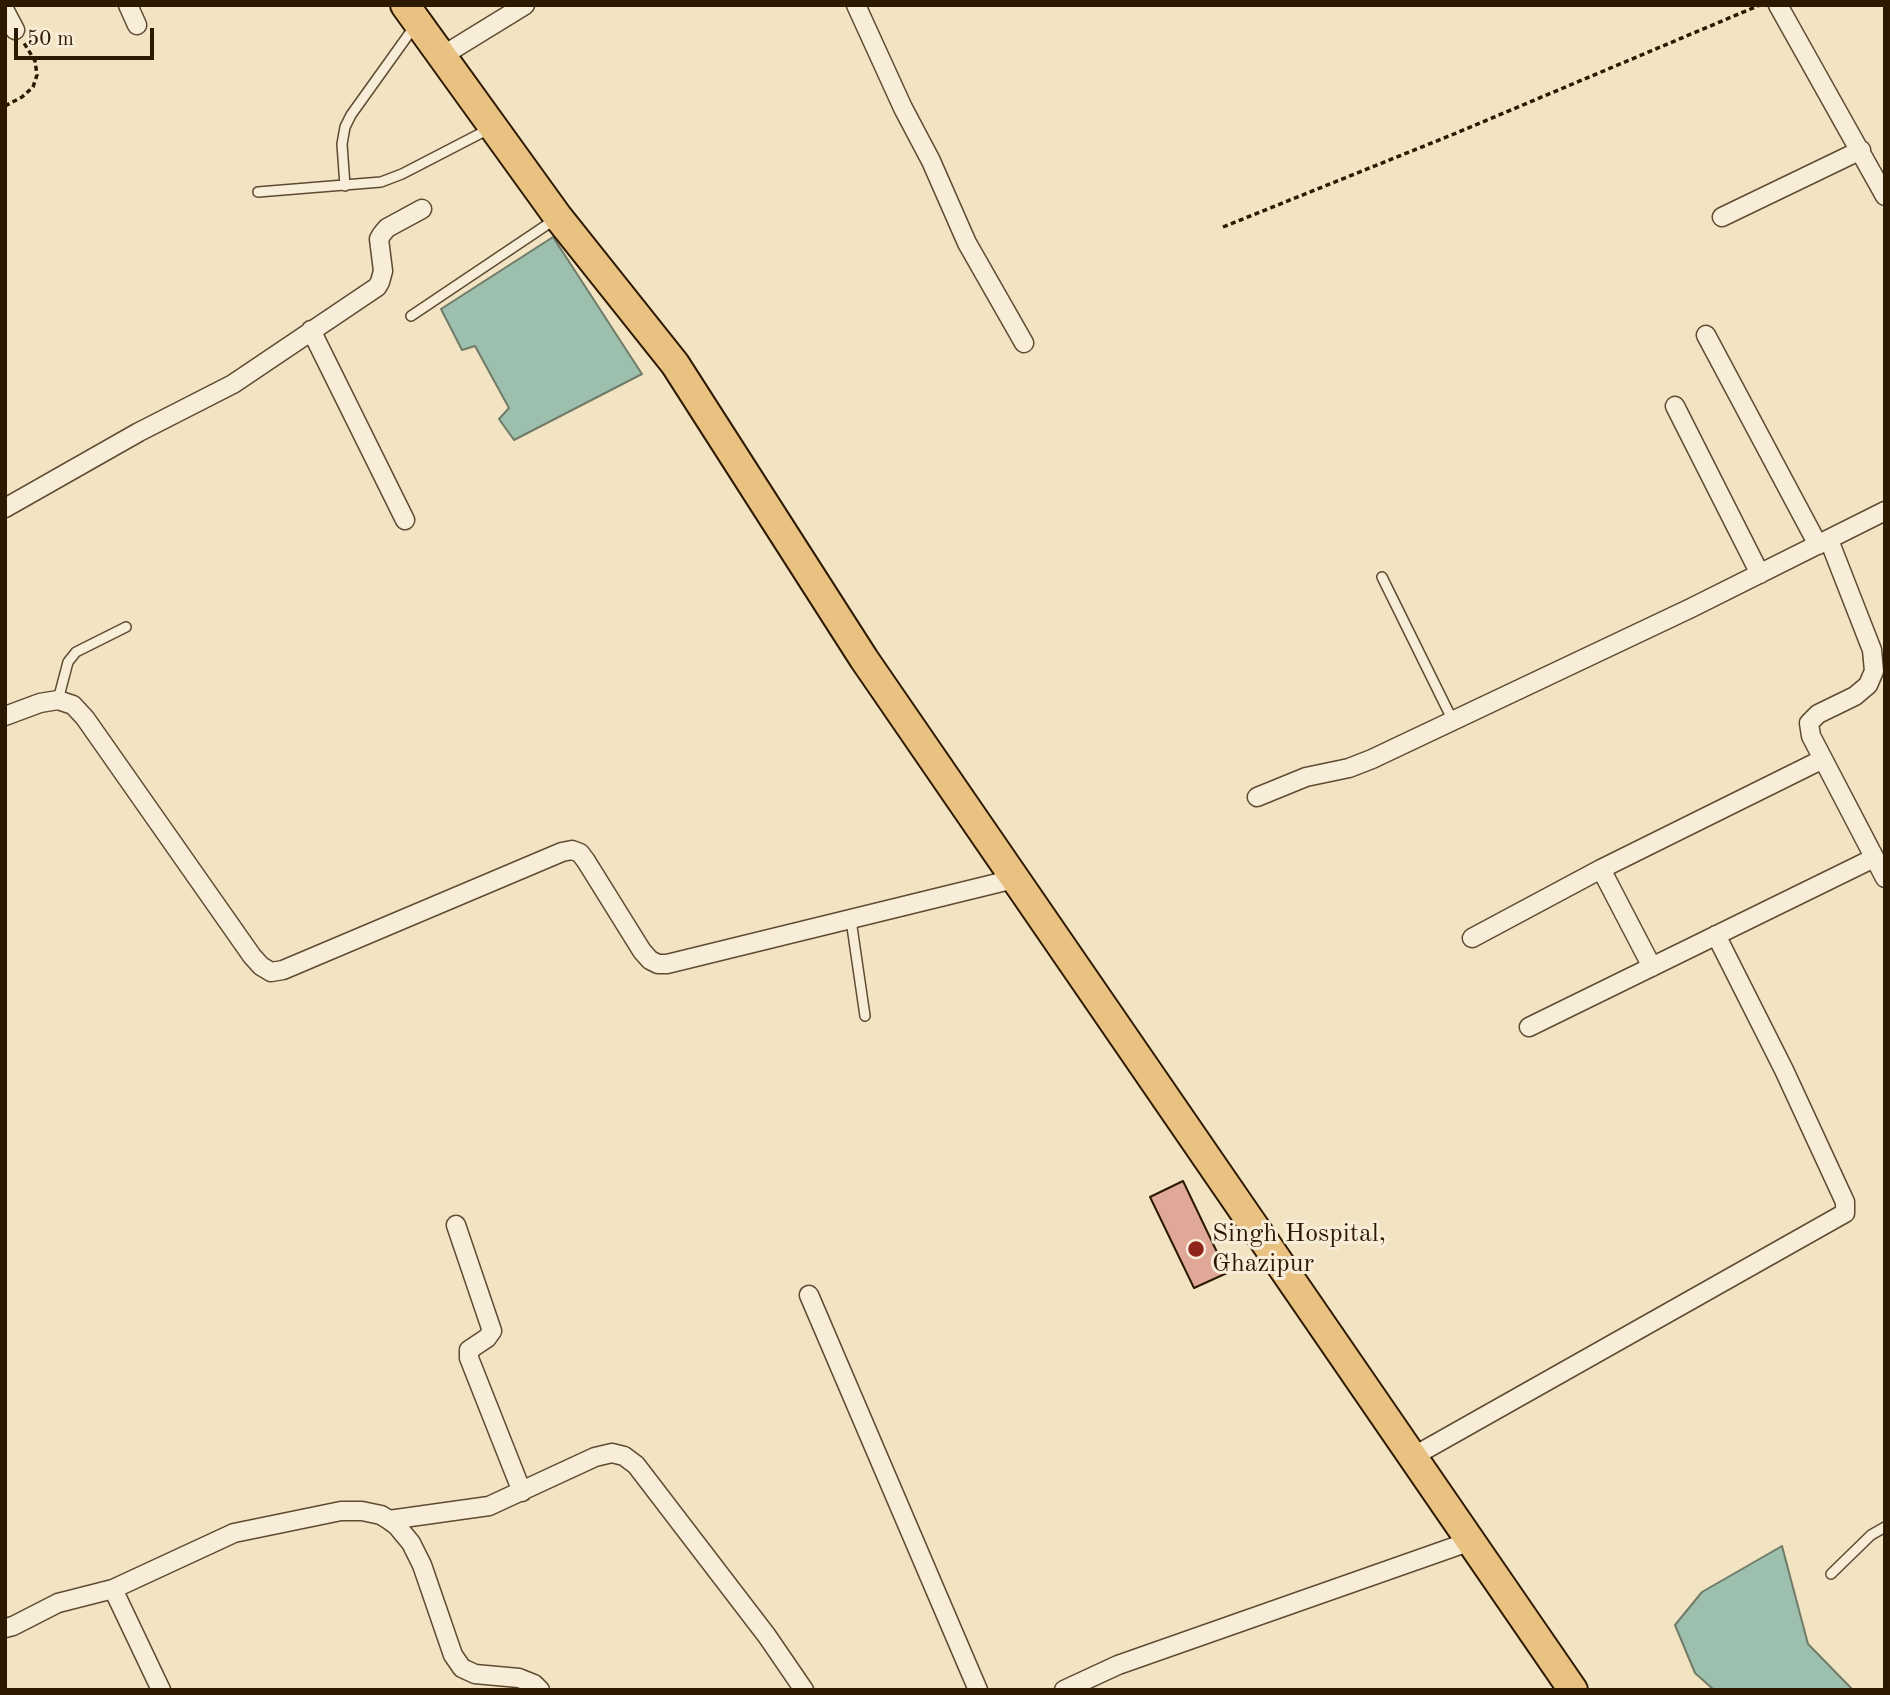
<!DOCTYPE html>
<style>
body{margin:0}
#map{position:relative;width:1890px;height:1695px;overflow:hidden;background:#f2e3c3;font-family:"Old Standard TT",serif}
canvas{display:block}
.frame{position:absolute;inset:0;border:7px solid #2d1800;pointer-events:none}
.scale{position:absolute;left:14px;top:28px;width:140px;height:32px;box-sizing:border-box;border:4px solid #2d1800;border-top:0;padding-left:9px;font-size:21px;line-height:24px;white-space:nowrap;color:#2d1800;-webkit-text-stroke:5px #f7edd8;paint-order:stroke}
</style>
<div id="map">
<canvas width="1890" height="1695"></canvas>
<div class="frame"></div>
<div class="scale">50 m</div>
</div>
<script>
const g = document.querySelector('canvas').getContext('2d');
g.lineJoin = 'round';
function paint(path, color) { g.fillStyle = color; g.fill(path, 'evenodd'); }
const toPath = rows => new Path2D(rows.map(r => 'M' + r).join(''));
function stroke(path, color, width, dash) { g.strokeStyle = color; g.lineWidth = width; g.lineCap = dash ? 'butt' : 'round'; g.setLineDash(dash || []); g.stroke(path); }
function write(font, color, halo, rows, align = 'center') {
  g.font = font + ' "Old Standard TT",serif'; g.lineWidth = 6; g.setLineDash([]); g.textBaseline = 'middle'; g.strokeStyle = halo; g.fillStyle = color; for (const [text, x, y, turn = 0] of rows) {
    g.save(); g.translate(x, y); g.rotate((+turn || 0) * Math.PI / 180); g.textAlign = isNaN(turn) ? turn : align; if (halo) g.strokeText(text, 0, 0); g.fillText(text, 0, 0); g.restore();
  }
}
const water = toPath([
 [553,237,642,374,514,440,499,419,509,408,475,346,462,350,441,309,553,237],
 [1782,1546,1808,1644,1853,1690,1714,1690,1695,1673,1675,1625,1702,1592,1782,1546]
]);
paint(water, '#9cbfae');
stroke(water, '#707c68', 2);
const building = toPath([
 [1183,1181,1227,1273,1194,1288,1150,1197,1183,1181]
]);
paint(building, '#dfa897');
stroke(building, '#2d1800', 2);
const service = toPath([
 [345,186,342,144,345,127,351,115,414,27],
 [258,192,381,182,402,174,491,128],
 [411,316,557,218],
 [1382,577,1453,721],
 [58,700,68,662,76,652,126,627],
 [851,920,865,1016],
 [1831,1574,1871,1535,1885,1527]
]);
const minor = toPath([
 [128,5,137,25],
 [856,5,903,108,931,161,967,243,1024,343],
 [1778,5,1885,196],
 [5,11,15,30],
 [442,56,525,5],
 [1722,217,1861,150],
 [311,330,405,520],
 [1706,335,1818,545],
 [1675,406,1760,574],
 [5,508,139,432,233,384,377,287,380,282,383,271,379,239,382,234,387,228,422,209],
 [1829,540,1872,650,1874,671,1868,685,1855,696,1818,714,1809,723,1811,736,1885,878],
 [5,716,40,703,58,700,73,705,85,718,252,956,261,966,271,972,283,970,562,852,572,850,580,853,586,861,642,951,650,960,658,964,667,964,1014,879],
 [1257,797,1306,777,1349,768,1372,759,1691,608,1885,511],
 [1601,869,1652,967],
 [1472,938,1601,869,1823,759],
 [1529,1027,1874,858],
 [456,1225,492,1331,487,1338,469,1350,469,1358,522,1492],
 [809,1295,978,1690],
 [1414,1456,1845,1213,1845,1202,1784,1070,1716,935],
 [389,1520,489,1506,595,1457,612,1453,624,1456,636,1465,767,1636,804,1690],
 [113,1589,234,1533,341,1511,362,1511,381,1515,389,1520,397,1526,411,1543,422,1565,453,1655,462,1668,475,1674,519,1678,534,1684,540,1690],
 [5,1628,13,1626,58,1603,113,1589,161,1690],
 [1064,1690,1118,1665,1471,1541]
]);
const trunk = toPath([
 [405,5,558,217,675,364,864,659,1573,1690]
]);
stroke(service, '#5e4b31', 12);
stroke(minor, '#5e4b31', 21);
stroke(trunk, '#2d1800', 32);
stroke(toPath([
 [5,106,22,97,33,87,37,75,35,61,24,43],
 [1223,227,1454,134,1760,5]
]), '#2d1800', 3.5, [5, 3.5]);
stroke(service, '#f7edd8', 9);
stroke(minor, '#f7edd8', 18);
stroke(trunk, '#e9c282', 28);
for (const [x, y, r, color] of [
 [1196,1249,9,"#8f2418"]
]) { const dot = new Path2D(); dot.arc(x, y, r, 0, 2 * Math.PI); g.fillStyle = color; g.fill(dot); stroke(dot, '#f7edd8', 2.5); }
write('26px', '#2d1800', '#f7edd8', [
 ["Singh Hospital,",1212,1234],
 ["Ghazipur",1212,1264]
], 'left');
</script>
